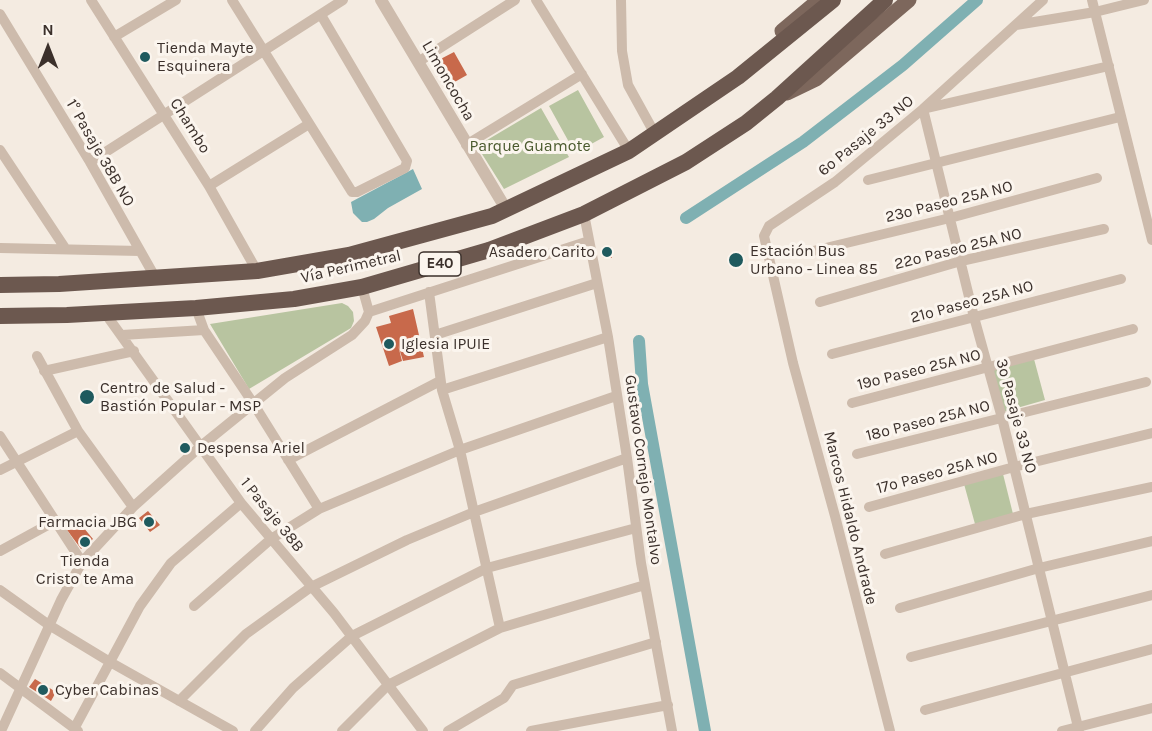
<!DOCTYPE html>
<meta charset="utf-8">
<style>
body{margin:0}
#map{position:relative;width:1152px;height:731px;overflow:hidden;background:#f4ebe1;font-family:Karla,sans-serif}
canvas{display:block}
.north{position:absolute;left:18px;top:18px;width:60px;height:60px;-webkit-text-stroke:4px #fbf5ee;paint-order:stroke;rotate:0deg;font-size:16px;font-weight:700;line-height:24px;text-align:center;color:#3b302b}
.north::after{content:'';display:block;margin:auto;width:21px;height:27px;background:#3b302b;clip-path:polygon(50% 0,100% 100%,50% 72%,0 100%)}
</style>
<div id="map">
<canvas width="1152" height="731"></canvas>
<div class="north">N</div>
</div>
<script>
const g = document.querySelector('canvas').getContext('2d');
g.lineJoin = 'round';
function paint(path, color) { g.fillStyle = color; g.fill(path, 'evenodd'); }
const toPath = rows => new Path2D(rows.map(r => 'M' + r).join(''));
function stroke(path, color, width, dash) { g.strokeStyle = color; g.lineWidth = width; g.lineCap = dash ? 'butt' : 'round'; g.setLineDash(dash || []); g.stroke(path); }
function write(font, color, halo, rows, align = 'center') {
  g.font = font + ' Karla,sans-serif'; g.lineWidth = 6; g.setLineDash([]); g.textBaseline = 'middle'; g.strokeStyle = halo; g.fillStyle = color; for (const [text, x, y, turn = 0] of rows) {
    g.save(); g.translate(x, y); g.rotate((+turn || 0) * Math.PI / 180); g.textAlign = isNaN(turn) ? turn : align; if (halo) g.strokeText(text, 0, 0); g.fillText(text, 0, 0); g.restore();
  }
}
paint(toPath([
 [578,90,604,137,575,153,549,106],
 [541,108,569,157,504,189,477,146],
 [342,303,348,306,353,312,354,321,351,328,249,389,210,324],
 [1034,359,1045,400,1003,412,992,370],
 [1003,474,1013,514,975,524,964,484]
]), '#b8c4a0');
paint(toPath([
 [413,169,422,189,388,208,374,219,367,222,362,222,353,213,351,202]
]), '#7fb0b2');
stroke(toPath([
 [686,218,803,142,903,65,977,0],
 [639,341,642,384,705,731]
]), '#7fb0b2', 12);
paint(toPath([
 [454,52,467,75,444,88,431,64],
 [611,246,612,258,603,258,602,247],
 [413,309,424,357,403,361,398,345,402,361,389,366,376,327,391,323,389,316],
 [186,443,191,448,184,454,179,448],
 [148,511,160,525,150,532,139,518],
 [78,521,93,539,81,549,67,530],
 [35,679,56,692,51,701,29,687]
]), '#c8694b');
stroke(toPath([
 [91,0,209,186,257,271],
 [232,0,352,192,357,192,405,168,407,161,321,15],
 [536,0,629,151],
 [621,0,622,51,628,85,655,134],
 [1092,0,1152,240],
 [0,14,90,162,155,277],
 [1016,25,1095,12,1144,0],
 [114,37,176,0],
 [418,62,515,0],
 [466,145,582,74],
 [0,150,65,248],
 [90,162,343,0],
 [868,180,1120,117],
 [209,186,309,124],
 [584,214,608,337,627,458,641,563,672,731],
 [0,248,140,251],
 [809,252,950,218,1097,178],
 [429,292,442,390,460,450,500,628],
 [820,302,961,261,1104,229],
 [196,308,204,330,253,403,319,509],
 [369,312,589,241],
 [105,313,241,503,334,613,423,731],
 [122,335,204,330],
 [435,335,597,283],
 [832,354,1121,279],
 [37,356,78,431,133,507],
 [44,371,134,351],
 [442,390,608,337],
 [852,403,1133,329],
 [0,436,82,562],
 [857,454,1146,382],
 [288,460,440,381],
 [0,470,78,431],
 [869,507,1014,467,1152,433],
 [0,551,55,521],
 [885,554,1026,514,1152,487],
 [0,590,49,625,110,662,233,731],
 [194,606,271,539,319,509,460,450,616,396],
 [900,608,1039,568,1152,541],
 [911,657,1152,595],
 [0,673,78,731],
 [179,701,246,634,311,587,407,540,474,512,627,458],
 [925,710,1152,649],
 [74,729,140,606,171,563,241,503],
 [1,731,61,600,82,562,133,507,201,446,285,378,352,335,365,321,369,312,362,287],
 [255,731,293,688,352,636,487,568,636,528],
 [342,731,388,685,500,628,645,585],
 [448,731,504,698,513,685,656,642],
 [531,731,668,705],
 [890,731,835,516,793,363,764,236,769,226,835,182,923,109,1043,0],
 [1062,731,1152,708],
 [1079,731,1002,418,974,317,923,109,1109,66]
]), '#cdbbac', 10);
stroke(toPath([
 [381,0,506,209]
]), '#cdbbac', 12);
stroke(toPath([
 [782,31,819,0],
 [787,93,816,79,909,0]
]), '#7d675c', 15);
stroke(toPath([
 [0,285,59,284,257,271,349,255,492,216,629,151,738,77,833,0],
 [0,316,67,315,196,308,294,299,362,287,489,250,584,214,686,162,746,123,777,98,885,0]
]), '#6c584f', 16);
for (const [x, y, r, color] of [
 [145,57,6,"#1f5a5e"],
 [607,252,6,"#1f5a5e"],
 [736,260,8,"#1f5a5e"],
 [389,344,6,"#1f5a5e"],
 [87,397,8,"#1f5a5e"],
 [185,448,6,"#1f5a5e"],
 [149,522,6,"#1f5a5e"],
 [85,542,6,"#1f5a5e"],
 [43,690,6,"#1f5a5e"]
]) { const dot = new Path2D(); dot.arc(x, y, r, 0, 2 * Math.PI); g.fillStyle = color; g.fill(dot); stroke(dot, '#fbf5ee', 2); }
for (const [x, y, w] of [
 [440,264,42]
]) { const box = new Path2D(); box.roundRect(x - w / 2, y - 12, w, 24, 4.5); g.fillStyle = '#fbf5ee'; g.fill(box); stroke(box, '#3b302b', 1.5); }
write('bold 15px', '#3b302b', null, [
 ["E40",440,264]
]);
write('16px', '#3b302b', '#fbf5ee', [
 ["Tienda Mayte",157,48],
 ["Esquinera",157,66],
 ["Estación Bus",750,251],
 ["Urbano - Linea 85",750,269],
 ["Asadero Carito",595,252,"right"],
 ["Iglesia IPUIE",401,344],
 ["Centro de Salud -",100,388],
 ["Bastión Popular - MSP",100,406],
 ["Despensa Ariel",197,448],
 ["Farmacia JBG",137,522,"right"],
 ["Tienda",85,561,"center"],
 ["Cristo te Ama",85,579,"center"],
 ["Cyber Cabinas",55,690]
], 'left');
write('16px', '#3b302b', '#fbf5ee', [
 ["Limoncocha",448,81,60],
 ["Chambo",190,126,58],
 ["6º Pasaje 33 NO",866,136,-39],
 ["1° Pasaje 38B NO",100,153,60],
 ["23º Paseo 25A NO",949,202,-14],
 ["22º Paseo 25A NO",958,249,-14],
 ["Vía Perimetral",351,267,-13],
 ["21º Paseo 25A NO",972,302,-15],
 ["19º Paseo 25A NO",919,370,-14],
 ["3º Pasaje 33 NO",1016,416,75],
 ["18º Paseo 25A NO",928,421,-14],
 ["Gustavo Cornejo Montalvo",643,470,82],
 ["17º Paseo 25A NO",937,473,-15],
 ["1 Pasaje 38B",272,515,51],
 ["Marcos Hidaldo Andrade",850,518,76]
]);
write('16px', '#4a5a2e', '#fbf5ee', [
 ["Parque Guamote",530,146]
]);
</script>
